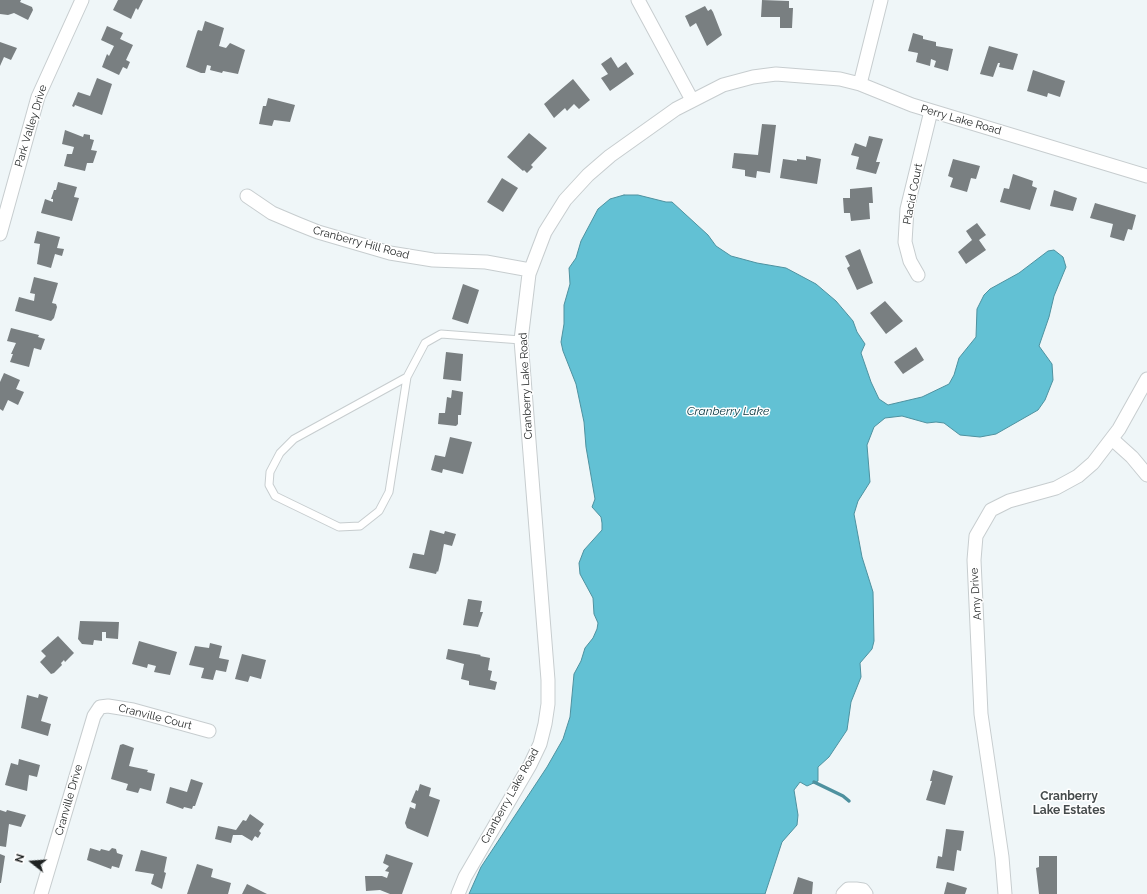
<!DOCTYPE html>
<style>
body{margin:0}
#map{position:relative;width:1147px;height:894px;overflow:hidden;background:#eff6f8;font-family:Raleway,sans-serif}
canvas{display:block}
.north{position:absolute;left:12px;top:842px;width:40px;height:40px;-webkit-text-stroke:3px #fff;paint-order:stroke;rotate:287deg;font-size:11px;font-weight:700;line-height:16px;text-align:center;color:#1f2222}
.north::after{content:'';display:block;margin:auto;width:14px;height:18px;background:#1f2222;clip-path:polygon(50% 0,100% 100%,50% 72%,0 100%)}
</style>
<div id="map">
<canvas width="1147" height="894"></canvas>
<div class="north">N</div>
</div>
<script>
const g = document.querySelector('canvas').getContext('2d');
g.lineJoin = 'round';
function paint(path, color) { g.fillStyle = color; g.fill(path, 'evenodd'); }
const toPath = rows => new Path2D(rows.map(r => 'M' + r).join(''));
function stroke(path, color, width, dash) { g.strokeStyle = color; g.lineWidth = width; g.lineCap = dash ? 'butt' : 'round'; g.setLineDash(dash || []); g.stroke(path); }
function write(font, color, halo, rows, align = 'center') {
  g.font = font + ' Raleway,sans-serif'; g.lineWidth = 3; g.setLineDash([]); g.textBaseline = 'middle'; g.strokeStyle = halo; g.fillStyle = color; for (const [text, x, y, turn = 0] of rows) {
    g.save(); g.translate(x, y); g.rotate((+turn || 0) * Math.PI / 180); g.textAlign = isNaN(turn) ? turn : align; if (halo) g.strokeText(text, 0, 0); g.fillText(text, 0, 0); g.restore();
  }
}
const water = toPath([
 [624,195,638,195,666,202,672,202,708,235,716,246,731,256,757,263,786,268,816,284,836,301,853,321,857,332,865,344,861,353,871,382,879,399,888,405,922,397,949,384,954,375,959,358,976,337,977,309,984,295,990,289,1019,273,1048,251,1054,250,1063,257,1066,267,1054,296,1049,317,1039,346,1052,364,1053,380,1045,400,1038,410,996,434,980,437,960,435,944,423,936,422,927,423,902,416,885,418,874,427,867,445,870,482,858,501,854,514,862,557,873,592,874,641,872,649,860,663,861,677,851,702,847,730,829,757,818,767,818,781,807,786,800,782,794,790,798,815,797,825,782,842,765,894,469,894,481,867,547,767,563,739,570,717,574,674,581,661,585,648,593,638,597,629,598,623,594,614,593,598,580,574,579,563,584,550,602,530,602,523,601,517,592,507,595,499,586,447,584,422,576,384,563,351,561,342,564,324,564,305,570,284,569,268,576,258,581,241,598,209,610,199,624,195]
]);
paint(water, '#62c1d4');
stroke(water, '#4e919f', 1);
stroke(toPath([
 [814,782,843,796,849,801]
]), '#4e919f', 3.5);
paint(toPath([
 [0,0,21,0,20,2,32,7,33,10,28,20,14,13,8,15,0,14],
 [118,0,143,0,138,10,136,8,131,19,113,10],
 [762,0,789,1,789,8,793,8,792,28,780,28,780,17,761,17],
 [705,6,708,11,711,9,713,12,722,35,707,46,696,23,690,27,685,16],
 [205,21,224,28,219,46,226,48,230,43,245,50,238,74,223,71,222,73,210,70,211,66,207,65,205,73,201,73,186,67,197,32,198,30,202,31],
 [107,26,123,33,120,39,133,45,126,60,130,62,127,69,123,67,119,75,102,67,107,54,109,56,114,46,101,40],
 [913,33,923,36,923,39,936,42,936,46,953,49,948,71,934,67,936,61,931,59,930,66,916,62,918,53,908,51],
 [0,42,17,48,11,60,4,57,0,66],
 [989,46,1018,54,1013,70,999,67,1000,63,998,63,993,77,980,74],
 [611,57,618,68,626,62,634,74,610,91,601,78,608,74,601,64],
 [1033,70,1065,81,1060,97,1048,93,1047,97,1027,91],
 [97,78,112,84,102,115,75,105,74,107,72,106,78,92,90,96],
 [573,79,590,100,579,109,574,104,567,111,565,108,554,118,544,104],
 [268,98,295,105,290,122,274,120,272,126,259,124,263,106,266,106],
 [762,124,776,125,770,173,757,171,756,178,745,176,745,170,732,168,734,153,758,155],
 [65,130,83,137,84,134,90,135,90,139,94,140,91,150,97,151,93,163,87,163,85,171,64,166,67,154,72,154,74,147,62,144],
 [529,133,547,148,531,165,533,167,527,173,524,170,523,171,507,157],
 [869,136,883,139,876,162,880,162,876,174,856,169,859,157,851,155,855,143,866,147],
 [806,156,821,159,817,184,780,178,783,159,797,161,797,159,806,160],
 [953,159,980,166,976,179,971,178,967,192,950,187,953,178,948,176],
 [1013,174,1033,181,1032,186,1037,188,1030,210,1000,202,1004,188,1009,189],
 [502,178,518,188,503,212,487,202],
 [58,182,77,187,74,197,79,198,72,221,41,213,45,199,53,202,53,199,51,199,54,190,56,190],
 [872,187,873,203,869,203,870,219,851,221,850,213,844,213,843,198,850,198,850,189],
 [1054,190,1077,198,1073,211,1050,206],
 [1095,203,1136,215,1132,230,1128,229,1124,241,1110,237,1113,224,1090,218],
 [977,223,986,235,979,240,986,250,966,264,958,252,972,240,966,231],
 [37,231,60,237,57,248,64,249,62,256,55,254,51,268,37,264,40,244,34,243],
 [860,249,873,283,857,290,847,268,850,266,845,256],
 [34,277,58,283,52,303,56,304,57,307,54,318,51,321,15,311,19,297,34,301,35,294,30,293],
 [463,284,479,290,468,324,452,319],
 [885,301,903,321,886,334,870,313],
 [11,328,39,335,38,337,45,339,41,350,34,348,29,367,10,362,13,354,11,354,16,343,7,341],
 [916,347,924,360,903,374,894,362],
 [446,352,463,354,461,381,443,379],
 [4,373,20,380,16,389,24,392,18,405,8,400,3,411,0,409,0,382],
 [452,390,463,392,461,415,458,415,458,424,456,426,438,424,439,413,445,413,447,397,451,398],
 [450,437,472,442,463,474,443,469,442,473,431,470,435,455,445,457],
 [430,530,444,534,445,531,456,534,452,546,444,544,441,560,438,572,437,571,436,574,409,568,413,553,424,555],
 [468,599,482,601,480,612,483,612,478,627,463,625],
 [80,621,119,622,118,639,106,638,106,632,102,632,102,641,94,640,93,645,82,644,78,639],
 [58,636,74,653,65,662,64,660,61,663,62,665,54,673,51,674,40,662,46,656,41,651],
 [139,641,177,652,170,675,154,672,156,666,148,664,147,668,132,664],
 [210,643,222,646,219,658,229,660,226,672,216,670,213,680,201,678,204,668,189,665,195,646,209,648],
 [448,649,481,655,480,656,490,658,488,670,492,671,490,680,497,682,495,690,469,685,469,681,461,679,464,664,446,659],
 [242,654,266,660,261,679,250,676,248,682,235,679],
 [39,694,48,697,41,721,51,724,48,736,21,728,27,695,38,698],
 [123,744,134,748,129,766,148,770,147,772,155,774,151,791,140,788,138,793,126,790,128,784,111,779,120,745],
 [19,759,40,765,37,777,29,775,27,791,5,785,11,763,18,765],
 [933,770,953,776,945,805,926,800,932,781,930,781],
 [191,779,203,783,195,806,193,806,192,809,184,807,183,809,166,803,170,787,187,792],
 [420,784,431,788,429,796,440,800,428,837,407,828,405,823,410,807,415,809,416,804,411,802,416,790,418,791],
 [0,810,6,812,7,810,26,815,21,827,9,824,6,847,0,846],
 [250,814,264,824,259,831,261,833,258,838,255,836,252,841,242,835,233,835,231,843,215,839,218,826,236,830,243,820,246,821],
 [946,829,964,831,961,851,957,850,954,871,936,868,938,856,942,857],
 [90,848,100,851,101,849,109,851,112,848,116,849,117,853,123,855,119,868,112,866,111,869,87,860],
 [141,850,167,857,164,872,166,873,162,889,151,884,154,874,135,871],
 [0,854,5,856,1,883,0,883],
 [386,854,413,863,402,894,390,894,380,890,366,891,365,876,382,876,387,878,389,872,385,871,389,866,383,863],
 [1039,856,1057,856,1057,894,1039,894,1036,868,1039,867],
 [197,864,213,869,211,877,231,883,228,894,187,894],
 [798,877,813,882,812,894,793,894],
 [947,882,967,888,965,894,944,894],
 [247,884,267,894,242,894]
]), '#797f81');
const lane = toPath([
 [407,377,294,439,280,453,270,472,269,485,275,496,339,527,360,526,379,511,389,492,407,377,425,343,441,334,521,340]
]);
const street = toPath([
 [638,0,692,100],
 [860,84,881,0],
 [247,196,272,213,298,224,318,232,390,253,433,260,486,262,530,270],
 [0,234,38,97,82,0],
 [918,275,910,261,905,242,907,209,931,111],
 [1112,439,1132,457,1147,475],
 [41,894,94,716,100,707,108,706,133,710,209,731],
 [458,894,465,877,530,765,540,744,545,724,548,704,548,680,521,340,529,274,545,232,565,200,588,175,610,156,676,109,723,85,753,77,776,74,840,79,860,84,912,105,1147,176],
 [843,894,848,889,856,889,863,890,866,894],
 [1005,894,1002,857,981,714,974,560,976,536,991,510,1009,501,1056,488,1078,476,1093,463,1119,429,1147,379]
]);
stroke(lane, '#c7cdcf', 9);
stroke(street, '#c7cdcf', 15);
stroke(lane, '#fff', 7);
stroke(street, '#fff', 13);
write('11px', '#1f2222', '#fff', [
 ["Perry Lake Road",961,120,16],
 ["Park Valley Drive",31,126,-73],
 ["Placid Court",913,194,-79],
 ["Cranberry Hill Road",361,243,15],
 ["Cranberry Lake Road",526,386,-93],
 ["Amy Drive",976,594,-94],
 ["Cranville Court",155,717,14],
 ["Cranberry Lake Road",510,796,-61],
 ["Cranville Drive",69,800,-74]
]);
write('italic 12px', '#06353e', '#fff', [
 ["Cranberry Lake",728,411]
]);
write('bold 12px', '#454b4c', '#fff', [
 ["Cranberry",1069,796],
 ["Lake Estates",1069,810]
]);
</script>
